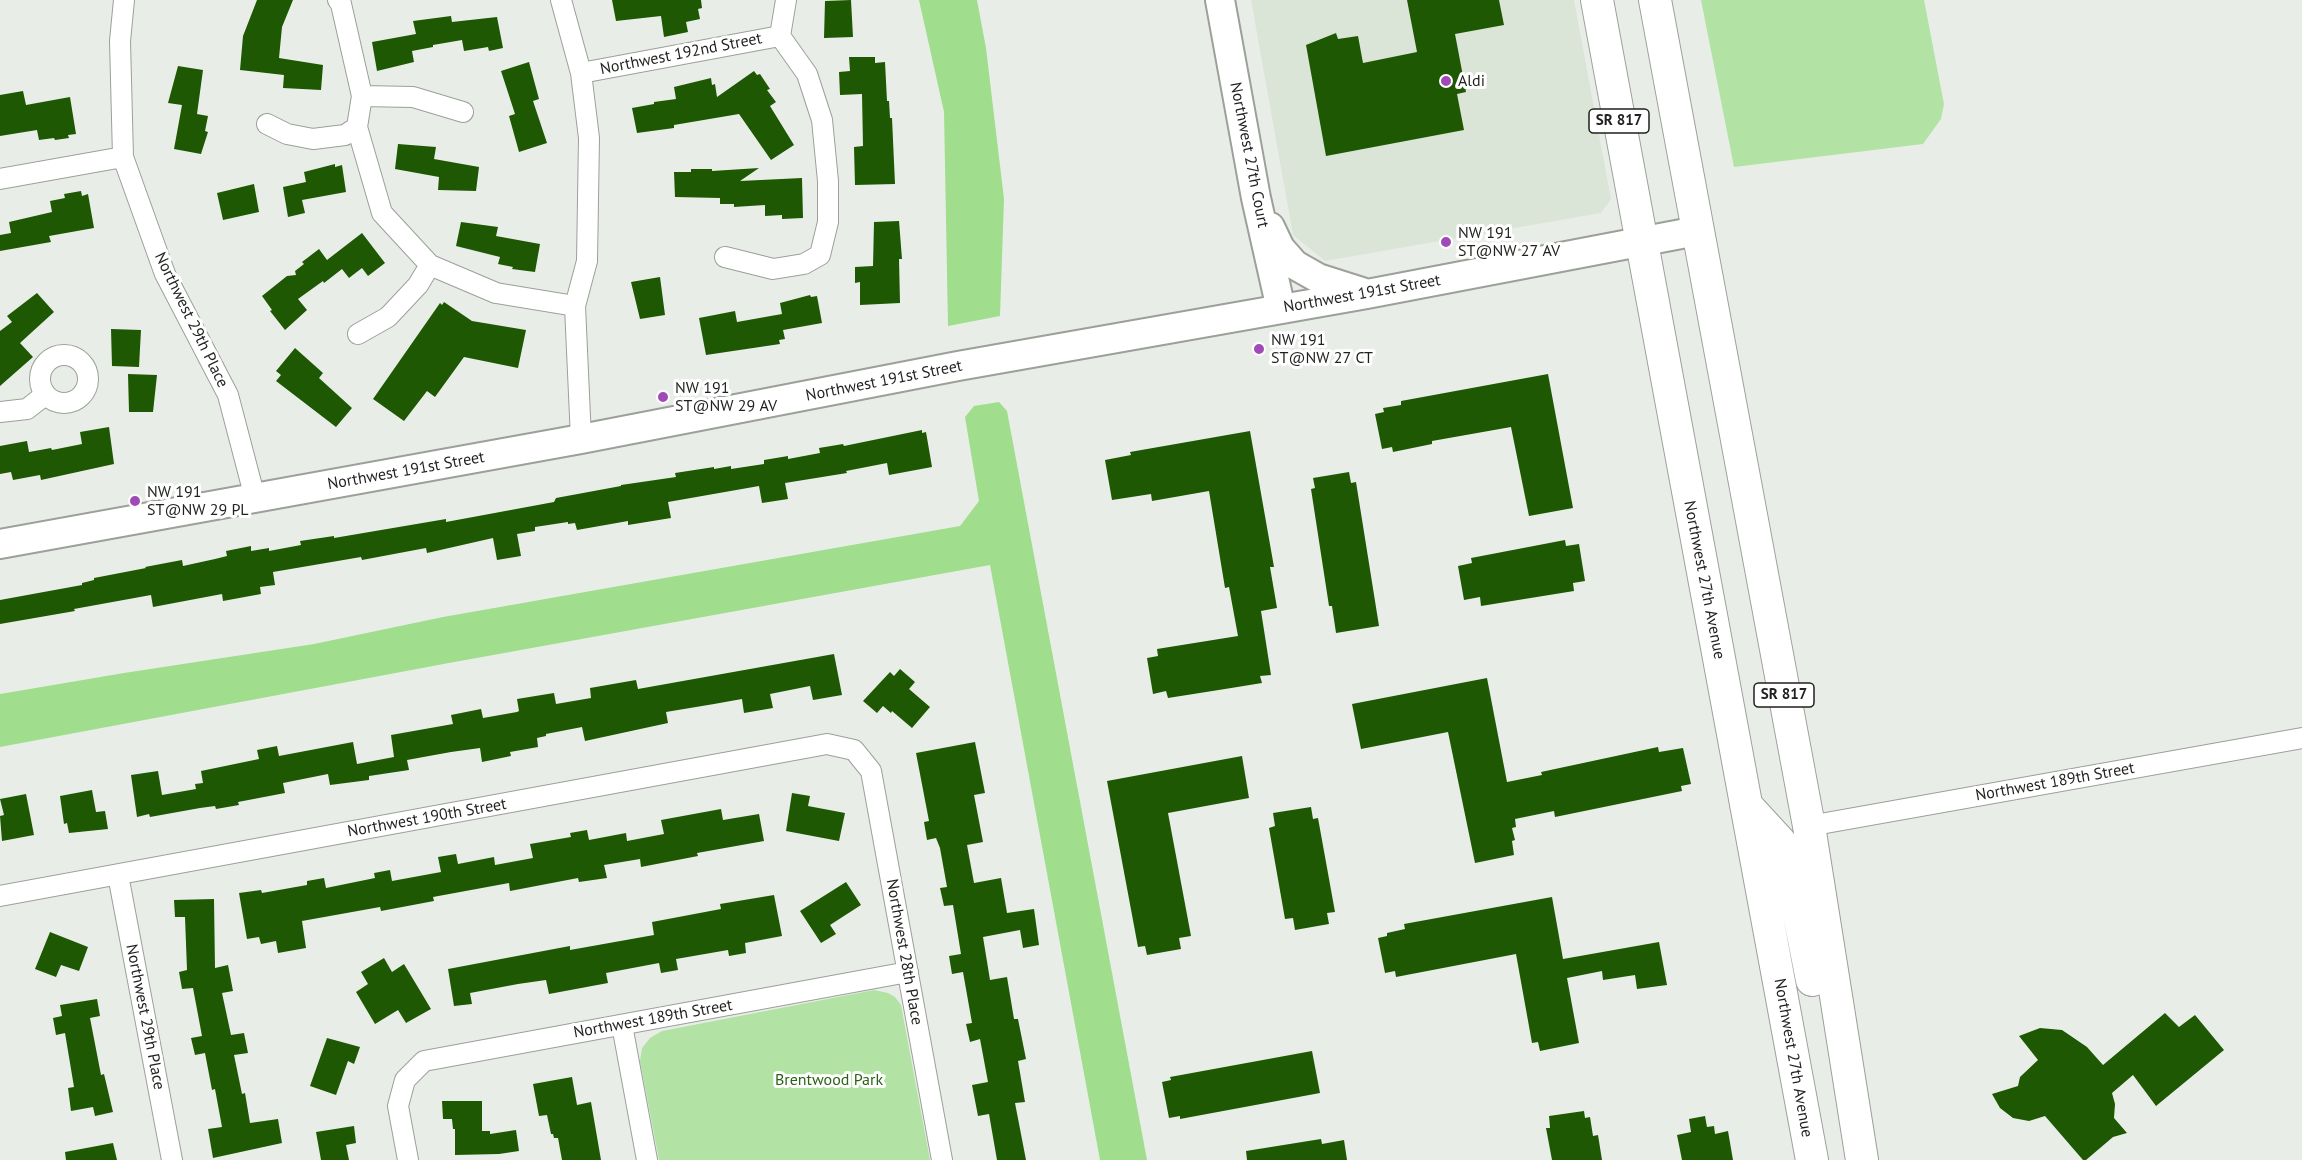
<!DOCTYPE html>
<style>
body{margin:0}
canvas{display:block;background:#e8eee7}
</style>
<canvas width="2302" height="1160"></canvas>
<script>
const g = document.querySelector('canvas').getContext('2d');
g.lineJoin = 'round';
function paint(path, color) { g.fillStyle = color; g.fill(path, 'evenodd'); }
const toPath = rows => new Path2D(rows.map(r => 'M' + r).join(''));
function stroke(path, color, width, dash) { g.strokeStyle = color; g.lineWidth = width; g.lineCap = dash ? 'butt' : 'round'; g.setLineDash(dash || []); g.stroke(path); }
function write(font, color, halo, rows, align = 'center') {
  g.font = font + ' "PT Sans",sans-serif'; g.lineWidth = 6; g.setLineDash([]); g.textBaseline = 'middle'; g.strokeStyle = halo; g.fillStyle = color; for (const [text, x, y, turn = 0] of rows) {
    g.save(); g.translate(x, y); g.rotate((+turn || 0) * Math.PI / 180); g.textAlign = isNaN(turn) ? turn : align; if (halo) g.strokeText(text, 0, 0); g.fillText(text, 0, 0); g.restore();
  }
}
paint(toPath([
 [1251,0,1574,0,1611,199,1601,213,1325,261,1293,235]
]), '#dae5d7');
paint(toPath([
 [1701,0,1924,0,1944,104,1941,119,1923,144,1734,167],
 [874,990,888,993,895,997,901,1005,930,1160,659,1160,640,1061,642,1048,650,1038,662,1031]
]), '#b2e3a4');
paint(toPath([
 [919,0,977,0,986,48,1004,199,1000,316,948,326,944,112],
 [999,402,1007,411,1147,1160,1100,1160,990,565,449,663,0,747,0,694,124,673,314,644,443,617,960,526,979,501,965,417,974,406]
]), '#a0de8d');
paint(toPath([
 [257,0,293,0,282,27,279,58,323,65,321,90,283,88,284,75,240,70,243,36],
 [612,0,701,0,702,8,698,9,700,19,686,22,688,32,664,37,661,16,616,21],
 [851,0,853,37,824,38,825,1],
 [1407,0,1499,0,1504,25,1455,34,1466,92,1457,94,1464,130,1326,156,1306,45,1336,33,1338,39,1358,36,1363,63,1417,52],
 [451,16,452,22,497,17,503,48,489,51,488,47,464,51,462,40,433,45,433,47,412,51,414,62,377,71,372,42,416,34,413,21],
 [849,57,875,57,875,63,885,62,887,101,889,101,890,118,892,118,895,184,855,185,854,147,863,146,862,94,840,95,839,72,850,71],
 [529,62,539,99,533,101,547,143,519,152,509,116,515,114,501,71],
 [178,66,203,70,197,114,208,116,205,131,208,132,201,154,174,149,182,105,168,103],
 [754,71,757,75,760,74,770,89,767,90,776,102,770,106,794,145,771,160,739,114,674,125,674,128,637,133,632,108,654,104,654,102,676,99,674,87,711,78,712,85,715,84,717,97],
 [23,91,26,105,70,97,76,134,68,135,69,138,55,140,54,138,39,140,37,130,0,136,0,95],
 [398,144,436,147,434,159,479,167,476,191,438,190,439,177,395,169],
 [335,164,335,167,342,165,346,192,302,200,305,213,288,217,283,187,306,182,304,172],
 [759,168,740,181,802,178,803,218,782,219,782,215,765,216,765,205,734,207,734,204,720,204,720,198,675,197,674,172,691,172,691,169,712,169,712,171],
 [254,184,259,212,223,220,217,193],
 [81,191,82,196,88,194,94,228,49,236,51,242,0,251,0,235,11,233,9,222,52,212,50,201,65,198,64,194],
 [899,221,902,259,899,259,900,303,860,305,860,282,855,283,855,267,873,266,874,222],
 [461,222,498,227,496,236,540,244,535,272,512,269,513,267,498,264,500,257,456,246],
 [362,233,385,263,368,276,362,268,349,278,342,269,324,283,323,281,298,299,307,310,285,330,270,311,272,310,262,296,287,276,296,275,295,271,304,264,302,262,319,249,327,260],
 [660,277,665,315,640,319,631,282],
 [37,293,54,312,20,343,33,357,0,386,0,331,12,322,7,316],
 [810,295,811,297,817,296,822,323,783,330,785,339,779,340,780,344,706,355,699,318,735,311,737,322,782,314,780,303],
 [444,302,472,321,526,330,518,368,464,357,435,397,427,391,404,421,373,399,440,303,442,305],
 [111,329,141,330,139,367,112,366],
 [295,348,323,373,319,378,352,408,336,427,276,381,281,375,276,371],
 [128,374,157,375,153,412,129,412],
 [1548,374,1573,508,1529,516,1511,427,1432,441,1432,444,1393,452,1392,447,1382,449,1375,414,1384,412,1383,408,1401,405,1401,401],
 [109,427,114,464,41,480,40,475,13,480,11,472,0,474,0,446,27,441,29,452,51,448,52,450,82,444,80,432],
 [922,430,922,433,926,432,932,467,889,475,887,463,846,471,847,473,785,483,788,499,762,503,759,486,668,502,671,518,628,525,628,521,577,530,575,523,568,524,568,522,535,527,535,531,517,534,521,556,497,560,493,538,427,553,426,548,362,560,361,557,273,572,275,585,260,587,261,594,223,601,222,594,153,607,151,595,74,609,75,611,0,624,0,600,82,585,82,583,94,580,94,578,146,568,145,567,182,560,183,566,215,559,227,556,226,551,251,546,251,551,269,548,269,551,301,545,300,541,334,536,334,538,446,519,446,522,554,502,556,498,621,486,621,485,676,477,675,473,714,467,714,469,731,466,731,469,764,464,764,460,788,456,788,459,820,453,819,448,843,444,844,446],
 [1250,431,1274,567,1270,567,1277,608,1261,611,1271,675,1260,676,1262,683,1225,689,1168,698,1166,691,1153,694,1147,658,1158,656,1157,649,1238,636,1229,587,1225,588,1209,491,1152,501,1151,494,1112,500,1105,460,1131,455,1130,452],
 [1349,472,1351,483,1356,482,1379,626,1336,633,1332,606,1329,606,1311,489,1315,488,1313,478],
 [1565,540,1566,546,1579,544,1585,581,1573,583,1574,591,1481,606,1480,597,1464,600,1458,566,1472,563,1471,558],
 [834,654,842,695,813,700,810,686,770,694,773,708,744,713,742,699,714,704,666,712,668,723,585,741,582,727,546,734,546,736,537,738,538,747,510,752,511,756,482,762,480,748,451,752,407,760,409,770,369,776,369,780,330,785,328,774,283,783,285,793,238,802,239,805,216,809,215,806,200,808,150,817,149,814,137,817,131,775,158,771,162,795,196,789,195,784,203,783,201,771,259,759,257,750,277,746,279,756,353,742,357,764,394,757,391,735,453,724,451,715,481,709,483,718,517,712,519,711,517,699,554,693,556,704,591,698,590,688,636,680,638,689],
 [900,669,915,682,909,689,930,707,912,728,892,711,891,713,883,706,877,713,863,701,890,672,894,676],
 [1487,678,1507,782,1542,775,1541,772,1658,747,1659,752,1683,748,1691,784,1681,786,1682,791,1555,817,1554,811,1515,819,1516,827,1512,828,1515,840,1512,841,1514,855,1475,863,1448,732,1361,749,1352,704],
 [975,742,985,793,974,795,983,842,967,845,974,883,1001,878,1007,913,1034,909,1039,945,1023,948,1020,930,983,937,990,980,1007,977,1014,1019,1018,1019,1026,1059,1018,1061,1025,1102,1015,1103,1026,1160,997,1160,989,1114,978,1116,972,1085,988,1082,980,1039,970,1042,966,1024,972,1023,963,972,952,974,949,956,961,954,953,905,944,906,940,888,947,887,940,848,936,838,927,840,924,822,929,821,916,753],
 [1242,756,1249,798,1168,813,1191,936,1179,938,1181,949,1147,955,1145,946,1138,947,1107,781],
 [92,790,96,812,105,811,108,829,69,833,67,823,64,824,60,796],
 [792,793,810,796,808,806,845,813,839,841,786,831],
 [26,794,34,835,2,841,0,816,4,815,0,799],
 [1311,807,1313,819,1318,818,1335,912,1327,913,1329,924,1295,930,1293,918,1285,919,1269,828,1275,826,1273,813],
 [721,809,723,820,759,814,764,841,697,853,698,856,641,867,640,859,604,865,607,878,579,882,578,878,510,891,509,883,433,897,434,901,381,911,380,907,302,921,306,948,278,953,276,941,261,944,259,937,247,939,239,893,261,890,262,893,307,885,307,881,324,878,326,888,375,878,374,873,390,870,392,881,441,872,438,857,456,854,458,864,494,857,495,865,533,858,530,844,571,837,570,833,587,830,589,840,626,833,627,841,664,834,661,820],
 [846,882,861,905,830,925,836,934,821,943,800,911],
 [774,895,782,936,745,943,746,953,729,956,728,950,676,959,678,970,661,973,659,963,606,973,608,983,549,994,546,980,518,984,470,993,472,1004,454,1006,448,969,570,946,570,950,654,935,652,922,721,909,720,904],
 [1552,897,1563,959,1659,942,1667,985,1637,989,1635,975,1603,980,1602,971,1567,978,1579,1043,1540,1051,1538,1042,1532,1043,1516,954,1396,977,1395,971,1385,973,1378,938,1387,936,1387,933,1405,929,1404,924],
 [214,899,215,968,228,965,233,991,222,993,231,1035,244,1033,248,1053,234,1055,242,1094,245,1093,250,1123,278,1119,282,1143,213,1158,208,1129,222,1127,215,1089,212,1090,205,1053,195,1055,191,1038,202,1036,193,988,182,989,179,972,187,970,185,917,175,917,174,900],
 [50,932,88,947,79,971,61,965,56,977,35,969],
 [384,958,392,972,404,964,431,1009,406,1023,398,1010,375,1024,356,992,368,984,361,972],
 [97,999,100,1016,90,1018,101,1075,104,1074,113,1112,95,1116,93,1107,71,1111,68,1088,74,1087,65,1033,56,1035,53,1018,62,1016,60,1005],
 [2165,1013,2179,1027,2195,1015,2224,1050,2156,1106,2133,1075,2112,1093,2115,1104,2114,1118,2127,1133,2113,1137,2086,1160,2083,1160,2045,1116,2029,1121,2013,1118,2000,1108,1992,1094,2018,1086,2020,1077,2038,1060,2019,1036,2040,1028,2062,1030,2087,1047,2103,1065],
 [327,1038,360,1047,354,1064,348,1061,336,1095,310,1086],
 [1312,1051,1320,1093,1180,1119,1180,1116,1169,1118,1162,1082,1171,1080,1170,1077],
 [572,1077,577,1105,591,1102,601,1160,562,1160,558,1138,554,1138,553,1134,551,1134,547,1115,539,1116,533,1084],
 [442,1101,482,1101,482,1131,490,1131,490,1134,516,1130,519,1151,499,1154,455,1155,455,1129,453,1129,452,1119,443,1119],
 [1584,1111,1585,1118,1590,1117,1593,1136,1598,1135,1602,1160,1552,1160,1546,1128,1550,1128,1549,1116],
 [1705,1116,1707,1127,1714,1126,1715,1134,1728,1131,1733,1160,1682,1160,1677,1135,1691,1132,1689,1119],
 [354,1126,356,1143,346,1145,349,1160,321,1160,316,1132],
 [1321,1139,1322,1144,1344,1140,1347,1160,1247,1160,1246,1151],
 [113,1143,117,1160,66,1160,65,1152]
]), '#1e5802');
const street = toPath([
 [124,0,120,41,123,157,165,274,228,395,255,498],
 [338,0,341,4,362,96,357,127,382,213,430,265,496,293,575,306],
 [561,0,581,73,589,138,587,261,575,306,581,439],
 [581,73,780,36],
 [362,96,413,97,463,112],
 [267,124,287,134,313,139,345,135,357,127],
 [0,179,123,157],
 [725,257,773,269,804,264,820,255,828,222,828,181,822,120,807,74,780,36,786,0],
 [358,334,388,317,418,285,430,265],
 '40 379a24 24 0 1 1 48 0a24 24 0 1 1-48 0Z',
 [0,412,27,409,45,395],
 [1809,826,2302,738],
 [118,875,172,1160],
 [0,896,827,744,854,750,871,771,942,1160],
 [622,1025,647,1160],
 [408,1160,398,1106,405,1080,424,1061,908,972]
]);
const secondary = toPath([
 [1220,0,1256,198,1281,309],
 [1270,227,1280,248,1295,265,1318,278,1362,292],
 [0,544,581,439,958,366,1367,294,1697,231]
]);
const primary = toPath([
 [1597,0,1812,1160],
 [1655,0,1809,826,1862,1160],
 [1746,805,1780,842,1788,859,1812,980]
]);
stroke(street, '#9ba099', 22);
stroke(secondary, '#9ba099', 32);
stroke(primary, '#9ba099', 34);
stroke(street, '#fff', 20);
stroke(secondary, '#fff', 28);
stroke(primary, '#fff', 32);
for (const [x, y, r, color] of [
 [1446,81,6,"#a04ab7"],
 [1446,242,6,"#a04ab7"],
 [1259,349,6,"#a04ab7"],
 [663,397,6,"#a04ab7"],
 [135,501,6,"#a04ab7"]
]) { const dot = new Path2D(); dot.arc(x, y, r, 0, 2 * Math.PI); g.fillStyle = color; g.fill(dot); stroke(dot, '#fff', 2); }
for (const [x, y, w] of [
 [1619,121,60],
 [1784,695,60]
]) { const box = new Path2D(); box.roundRect(x - w / 2, y - 12, w, 24, 4.5); g.fillStyle = '#fff'; g.fill(box); stroke(box, '#1f211e', 1.5); }
write('bold 15px', '#1f211e', null, [
 ["SR 817",1619,121],
 ["SR 817",1784,695]
]);
write('16px', '#1f211e', '#fff', [
 ["Northwest 192nd Street",681,54,-11],
 ["Northwest 27th Court",1249,155,79],
 ["Northwest 191st Street",1362,294,-10],
 ["Northwest 29th Place",191,320,64],
 ["Northwest 191st Street",884,381,-11],
 ["Northwest 191st Street",406,471,-10],
 ["Northwest 27th Avenue",1704,580,79],
 ["Northwest 189th Street",2055,782,-10],
 ["Northwest 190th Street",427,818,-10],
 ["Northwest 28th Place",904,952,80],
 ["Northwest 29th Place",145,1017,79],
 ["Northwest 189th Street",653,1019,-10],
 ["Northwest 27th Avenue",1793,1058,80]
]);
write('16px', '#1f211e', '#fff', [
 ["Aldi",1458,81],
 ["NW 191",1458,233],
 ["ST@NW 27 AV",1458,251],
 ["NW 191",1271,340],
 ["ST@NW 27 CT",1271,358],
 ["NW 191",675,388],
 ["ST@NW 29 AV",675,406],
 ["NW 191",147,492],
 ["ST@NW 29 PL",147,510]
], 'left');
write('16px', '#2b6315', '#fff', [
 ["Brentwood Park",829,1080]
]);
</script>
